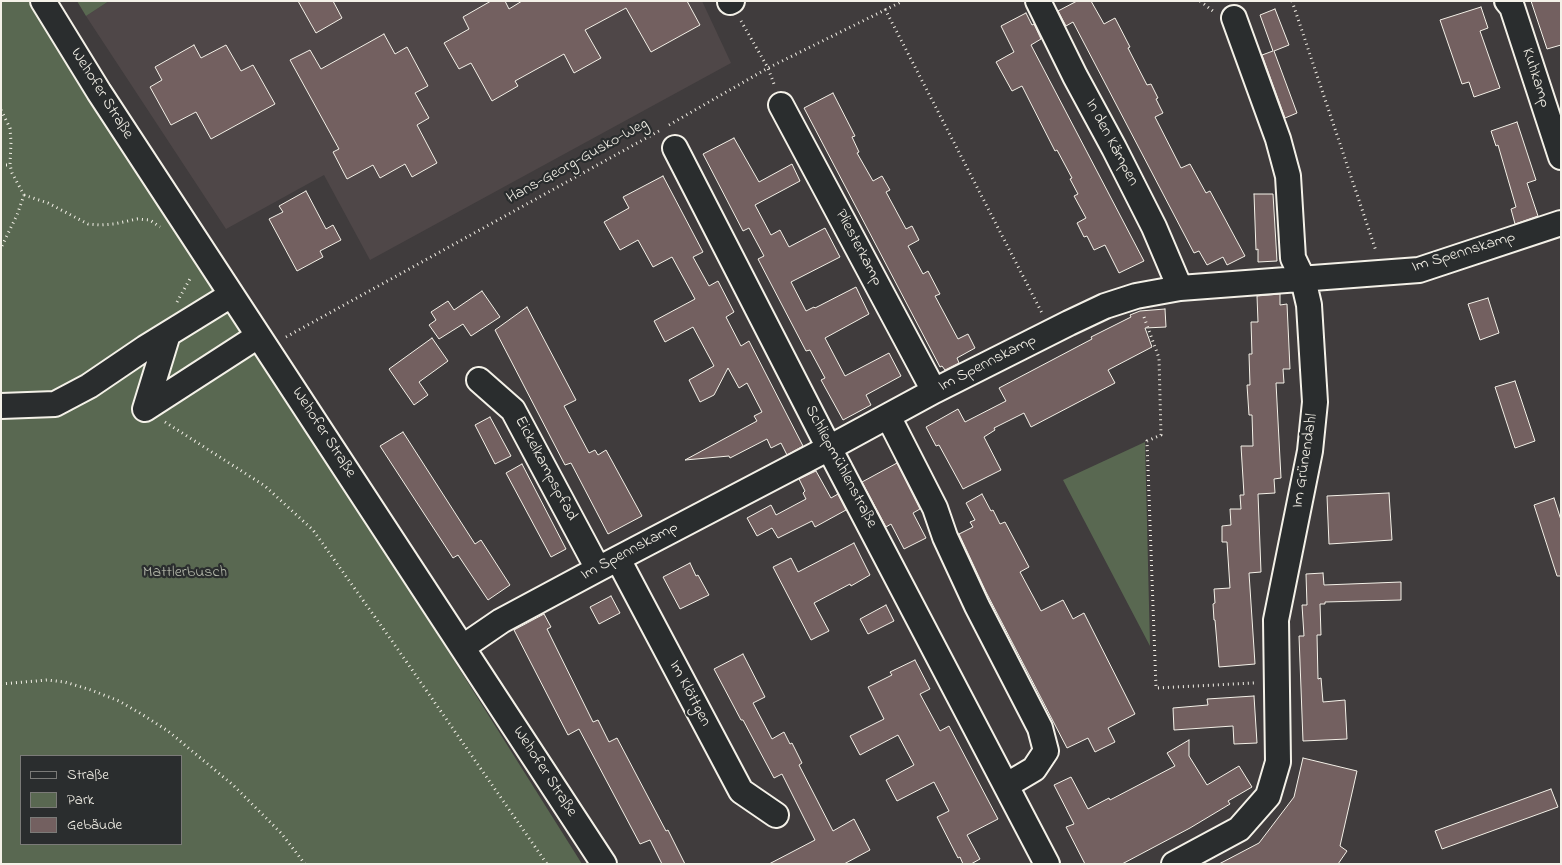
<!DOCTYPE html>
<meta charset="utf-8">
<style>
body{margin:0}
#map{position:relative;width:1562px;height:865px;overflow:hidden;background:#403c3d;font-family:"Indie Flower",sans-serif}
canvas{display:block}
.frame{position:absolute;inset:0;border:2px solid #f4f1e8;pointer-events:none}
.legend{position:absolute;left:20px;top:755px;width:162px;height:90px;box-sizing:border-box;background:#2a2d2e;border:1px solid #7b7b78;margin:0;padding:6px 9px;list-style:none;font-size:15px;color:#f4f1e8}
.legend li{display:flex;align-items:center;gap:10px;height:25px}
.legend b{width:25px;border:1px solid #7b7b78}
</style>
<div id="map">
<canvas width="1562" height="865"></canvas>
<div class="frame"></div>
<ul class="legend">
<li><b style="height:6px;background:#2a2d2e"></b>Straße</li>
<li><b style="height:14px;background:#596851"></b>Park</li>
<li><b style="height:14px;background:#736060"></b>Gebäude</li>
</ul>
</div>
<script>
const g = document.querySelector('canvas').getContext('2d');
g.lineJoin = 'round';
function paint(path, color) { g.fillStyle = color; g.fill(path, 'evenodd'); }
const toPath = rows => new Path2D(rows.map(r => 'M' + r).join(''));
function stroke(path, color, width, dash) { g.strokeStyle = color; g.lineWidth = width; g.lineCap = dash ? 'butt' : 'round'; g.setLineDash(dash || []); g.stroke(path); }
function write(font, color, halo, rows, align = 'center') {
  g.font = font + ' "Indie Flower",sans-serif'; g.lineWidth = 4.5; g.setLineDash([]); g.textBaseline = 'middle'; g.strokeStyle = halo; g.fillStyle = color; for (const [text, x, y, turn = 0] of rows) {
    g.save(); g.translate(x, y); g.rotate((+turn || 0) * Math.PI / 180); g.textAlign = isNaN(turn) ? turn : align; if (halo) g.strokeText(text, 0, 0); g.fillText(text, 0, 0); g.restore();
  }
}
paint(toPath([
 [109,1,702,1,731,63,370,260,324,175,226,229,86,16]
]), '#4f4748');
paint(toPath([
 [1,1,36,1,179,223,582,864,1,864],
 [21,756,181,756,181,844,21,844],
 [77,1,109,1,86,16],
 [1145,442,1150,646,1063,480]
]), '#596851');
const building = toPath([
 [298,1,333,1,342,18,316,33,298,1],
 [491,1,505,1,509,9,522,1,687,1,700,25,651,52,626,8,585,30,601,58,574,73,564,54,515,81,518,86,492,101,471,63,459,69,444,43,469,29,463,17,491,1],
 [1077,1,1091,1,1104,24,1115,18,1130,47,1128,48,1147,85,1151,84,1158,98,1156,99,1163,113,1155,117,1181,168,1190,164,1206,193,1210,191,1245,256,1227,265,1223,257,1207,265,1199,251,1194,253,1073,22,1066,26,1058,11,1077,1],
 [1531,1,1561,1,1561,45,1547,49,1531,1],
 [1481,7,1488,28,1480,31,1500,88,1474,97,1469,82,1462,84,1440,20,1481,7],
 [1275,9,1289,45,1274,51,1297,113,1285,118,1262,55,1273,51,1260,15,1275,9],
 [1026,13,1032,25,1034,24,1041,39,1031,45,1144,261,1119,273,1105,245,1094,250,1087,236,1084,237,1077,223,1086,218,1074,196,1078,194,1070,179,1072,178,1057,150,1055,151,1022,86,1012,91,996,62,1014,52,1001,26,1026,13],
 [384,34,395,54,407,47,428,86,415,93,429,118,417,125,437,163,412,177,405,164,380,178,373,165,347,179,333,152,339,149,290,60,310,50,321,69,384,34],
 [194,45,201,58,226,45,241,71,253,65,275,104,211,139,196,112,171,125,150,87,162,80,155,67,194,45],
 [833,93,855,136,852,137,859,152,857,153,873,181,882,176,890,190,886,192,906,229,912,226,919,240,908,246,923,274,928,271,940,294,935,296,958,339,968,334,975,348,957,358,959,363,945,370,942,366,940,367,804,108,833,93],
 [1517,122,1536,180,1527,183,1538,216,1515,224,1511,209,1516,207,1498,145,1496,146,1491,131,1517,122],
 [734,138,759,182,792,164,800,181,755,205,771,235,780,230,789,247,825,228,840,257,791,282,806,311,814,307,815,308,856,287,869,314,825,338,845,376,889,353,901,376,866,395,871,405,843,420,821,380,825,378,810,350,806,351,758,259,764,256,749,228,743,231,703,154,734,138],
 [663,176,703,252,693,257,709,286,718,281,734,312,726,317,741,346,749,341,803,446,787,455,781,443,771,448,767,439,730,458,729,456,685,460,757,421,754,416,762,412,747,383,739,388,728,368,714,395,700,402,689,380,714,366,693,327,665,342,654,321,695,299,672,257,653,267,638,240,620,250,604,222,629,208,623,197,663,176],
 [306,191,326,229,333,225,341,240,320,251,323,257,297,271,269,219,283,212,279,206,306,191],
 [1254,194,1273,194,1277,261,1258,262,1258,249,1256,250,1254,194],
 [482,291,500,317,471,336,463,324,439,339,429,325,436,320,431,312,448,301,454,310,482,291],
 [1280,294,1280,305,1287,304,1290,369,1283,369,1284,383,1276,383,1281,478,1274,479,1275,493,1258,494,1261,572,1249,573,1255,664,1219,667,1215,620,1214,620,1213,604,1215,603,1214,589,1230,588,1227,542,1222,542,1222,526,1231,525,1230,509,1241,509,1240,495,1244,495,1241,446,1253,446,1252,415,1249,415,1247,385,1250,385,1249,354,1252,354,1251,322,1258,322,1257,296,1280,294],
 [1488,298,1499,333,1480,340,1468,304,1488,298],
 [527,307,576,400,564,406,589,453,595,450,598,455,606,450,642,516,608,534,571,463,565,465,495,330,527,307],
 [1165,309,1166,327,1145,328,1152,347,1108,370,1115,383,1031,427,1024,413,994,428,995,430,984,437,1001,470,963,489,939,445,936,446,926,427,958,409,965,422,1006,401,999,388,1092,339,1091,337,1131,317,1130,315,1140,311,1165,309],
 [432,338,448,361,419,382,428,395,414,405,389,369,432,338],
 [1515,381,1535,441,1515,448,1495,387,1515,381],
 [490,417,511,456,495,464,475,425,490,417],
 [403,432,475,544,481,540,510,585,488,600,458,555,453,558,380,446,403,432],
 [897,463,920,509,913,513,926,538,904,549,891,524,886,527,862,482,897,463],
 [522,464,566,549,551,557,506,473,522,464],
 [816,471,831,498,838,494,846,510,815,527,812,521,778,538,772,528,757,536,747,518,771,505,776,515,806,499,803,493,805,491,799,479,816,471],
 [1389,493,1392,540,1329,544,1327,496,1389,493],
 [982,494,991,511,993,510,1000,524,1005,522,1029,567,1020,572,1041,611,1063,600,1073,619,1084,613,1135,714,1108,728,1115,742,1095,752,1088,738,1067,748,986,592,959,534,973,527,970,522,975,520,966,503,982,494],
 [1554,498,1561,520,1561,576,1557,576,1534,505,1554,498],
 [854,543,870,575,851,586,850,584,814,603,829,631,811,640,773,567,791,558,798,572,854,543],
 [690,563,696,576,698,575,709,595,680,609,663,577,690,563],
 [1323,573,1324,585,1401,582,1401,600,1325,602,1325,604,1320,604,1321,635,1317,635,1318,679,1321,678,1323,702,1345,700,1347,739,1303,741,1299,636,1304,636,1302,605,1307,605,1306,574,1323,573],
 [611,596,620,613,599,624,590,607,611,596],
 [886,605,894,621,868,634,860,619,886,605],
 [544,614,551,627,547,629,593,722,598,720,609,742,617,738,666,831,668,830,685,864,662,864,650,840,640,844,579,729,568,735,514,630,544,614],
 [743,654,765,697,753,703,772,739,784,732,790,744,792,743,802,763,799,765,833,831,854,819,870,850,844,864,769,864,815,840,782,774,774,778,743,720,741,720,714,669,743,654],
 [915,660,930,689,920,694,940,731,949,726,998,819,967,835,980,859,971,864,963,864,960,857,958,858,937,817,949,811,934,782,897,801,886,780,914,765,898,735,860,755,850,736,884,719,868,687,892,675,890,672,915,660],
 [1254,696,1257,743,1234,744,1233,726,1174,730,1173,708,1208,705,1207,699,1254,696],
 [1189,740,1189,756,1207,785,1239,766,1252,787,1228,801,1230,804,1190,828,1122,864,1085,864,1066,827,1074,824,1054,785,1071,777,1088,809,1109,798,1110,800,1175,766,1167,753,1189,740],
 [1303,758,1357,771,1340,846,1347,851,1338,864,1219,864,1259,843,1294,797,1303,758],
 [1551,789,1558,807,1442,849,1435,831,1551,789]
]);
paint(building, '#736060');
stroke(building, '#f4f1e8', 1);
const minor = toPath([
 [43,1,99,92,604,864],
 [1038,1,1075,76,1114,148,1154,227,1180,288],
 [1507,1,1512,7,1561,157],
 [730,2,732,1],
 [781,105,934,391],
 [675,148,829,448,1047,864],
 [479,380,513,410,598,569],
 [1,406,55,404,89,386,145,348,231,295],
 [145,409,258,336],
 [145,409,168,334],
 [888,416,935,508,945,537,977,606,1040,728,1046,751,1034,769,1007,785],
 [618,559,741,791,776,815],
 [463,647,501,621,598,569,829,448,934,391,1069,323,1105,306,1136,296,1180,288,1419,270,1561,223],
 [1174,864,1239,829,1268,796,1278,762,1276,620,1310,451,1315,402,1309,305,1303,279,1293,258,1288,176,1278,139,1234,18]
]);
stroke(minor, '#f4f1e8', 28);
stroke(toPath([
 [1200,1,1213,11],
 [1292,1,1376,251],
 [885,9,1042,313],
 [741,21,768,68,774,84],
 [1,110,10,128,11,142,10,165,12,173,24,195,17,215,1,248],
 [669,125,768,68,903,1],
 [1,165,10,165],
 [24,195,48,203,88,224,100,225,114,224,137,219,150,220,160,227],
 [177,302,191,277],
 [1144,317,1159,358,1161,435,1147,441,1156,688,1255,683],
 [286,337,659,131],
 [165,422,265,486,313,530,392,641,547,864],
 [1,684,47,680,65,682,91,690,119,701,143,715,168,731,233,785,281,833,305,864]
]), '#f4f1e8', 3, [1, 4]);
stroke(minor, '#2a2d2e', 24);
write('16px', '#f4f1e8', '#2a2d2e', [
 ["Kuhkamp",1535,78,72],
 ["Wehofer Straße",101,94,58],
 ["In den Kämpen",1111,143,62],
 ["Hans-Georg-Gusko-Weg",578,162,-29],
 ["Pliesterkamp",858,248,62],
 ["Im Spennskamp",1464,253,-17],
 ["Im Spennskamp",988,364,-27],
 ["Wehofer Straße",323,433,57],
 ["Im Grünendahl",1306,461,-81],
 ["Schliepmühlenstraße",840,467,62],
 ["Eickelkampspfad",545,469,62],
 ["Im Spennskamp",630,552,-28],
 ["Im Klöttgen",689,694,62],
 ["Wehofer Straße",544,772,57]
]);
write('16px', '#b6baac', '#2a2d2e', [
 ["Mattlerbusch",185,573]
]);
</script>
